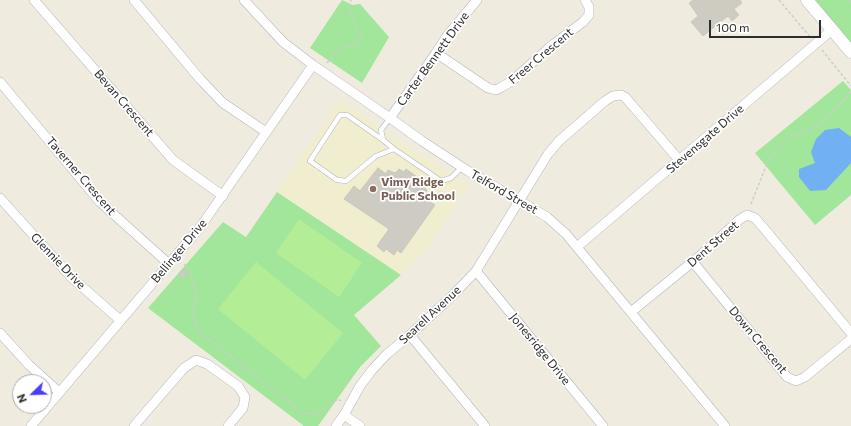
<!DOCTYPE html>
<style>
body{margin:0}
#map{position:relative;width:851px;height:426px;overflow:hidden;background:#efecdf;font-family:Commissioner,sans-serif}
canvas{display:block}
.north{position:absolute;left:12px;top:374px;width:40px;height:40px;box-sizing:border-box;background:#fff;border:1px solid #ababab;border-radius:50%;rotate:247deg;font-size:11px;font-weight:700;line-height:16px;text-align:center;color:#2d2d2d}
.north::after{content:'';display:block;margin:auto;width:14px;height:18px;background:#473cff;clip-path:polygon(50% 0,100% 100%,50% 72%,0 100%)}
.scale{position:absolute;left:709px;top:20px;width:112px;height:18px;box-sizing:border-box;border:2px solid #2d2d2d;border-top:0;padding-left:5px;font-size:12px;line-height:14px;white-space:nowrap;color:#2d2d2d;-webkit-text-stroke:3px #fff;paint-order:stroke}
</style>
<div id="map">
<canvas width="851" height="426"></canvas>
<div class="north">N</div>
<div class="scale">100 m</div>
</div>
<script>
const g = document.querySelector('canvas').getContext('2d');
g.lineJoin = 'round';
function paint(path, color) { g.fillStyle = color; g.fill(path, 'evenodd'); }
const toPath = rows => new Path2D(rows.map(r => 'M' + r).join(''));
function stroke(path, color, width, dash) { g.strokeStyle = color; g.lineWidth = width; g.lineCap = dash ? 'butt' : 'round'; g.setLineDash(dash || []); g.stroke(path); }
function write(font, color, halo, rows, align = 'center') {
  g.font = font + ' Commissioner,sans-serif'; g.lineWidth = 3.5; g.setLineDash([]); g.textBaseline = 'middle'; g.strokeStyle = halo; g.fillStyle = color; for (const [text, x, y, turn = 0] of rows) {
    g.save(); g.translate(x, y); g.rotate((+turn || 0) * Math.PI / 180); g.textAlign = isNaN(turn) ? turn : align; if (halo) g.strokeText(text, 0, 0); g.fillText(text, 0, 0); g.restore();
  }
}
paint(toPath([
 [340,100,416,152,469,185,427,249,401,275,277,192]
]), '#f0eecf');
paint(toPath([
 [342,0,353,5,360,4,389,37,362,83,310,48],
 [814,0,851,0,851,44],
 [843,81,851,90,851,195,815,225,755,153],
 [277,192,401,275,354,315,381,346,360,367,318,426,304,426,148,308,223,222,246,237]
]), '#a2e69b');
paint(toPath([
 [299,219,362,263,339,297,276,253],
 [256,262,343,333,305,380,218,309]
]), '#b3ee97');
paint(toPath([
 [839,128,851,137,851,163,826,190,810,191,799,177,799,169,815,163,811,152,816,139,825,130]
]), '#70b0f3');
const building = toPath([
 [693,0,740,0,742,3,734,9,739,15,732,21,728,16,703,36,691,22,698,16,689,3,693,0],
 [378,168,386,174,388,170,395,173,399,169,404,172,406,169,423,181,420,185,427,190,425,194,432,199,430,202,435,205,401,253,397,250,394,255,386,249,384,252,377,246,389,229,344,199,354,186,360,191,378,168],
 [182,270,185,271,186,275,184,277,181,277,180,273,182,270]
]);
paint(building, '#cdcbc2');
stroke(building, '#cbc9b9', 1);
const service = toPath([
 [390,118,381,130,383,140,394,149,441,181,451,178,462,167],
 [383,140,347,115,340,115,310,161,337,180,346,181,376,156,394,149]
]);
const minor = toPath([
 [34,0,173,160,223,196],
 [134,0,200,79,223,103,266,132],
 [244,0,283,42,313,65,390,118,422,141,468,171,547,217,556,225,566,234,725,426],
 [436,53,488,88,496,90,500,88,512,81,551,46,583,22,589,15,589,7,585,0],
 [0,82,100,202,169,264],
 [390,118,436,53,447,36,477,0],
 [0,198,71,277,120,320],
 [577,247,833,29],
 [693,262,787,377,796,381,805,377,851,339],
 [476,271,603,426],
 [631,312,701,255,739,220,747,215,755,218,762,226,851,333],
 [0,333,29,365,59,392],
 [410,335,485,426],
 [344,415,360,426],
 [31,426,201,226,313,65],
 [134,426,184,368,196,360,207,364,238,386,245,397,243,408,228,426],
 [336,426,344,415,360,386,372,370,387,354,410,335,454,294,476,271,548,154,559,141,605,101,613,96,621,95,625,97,680,161]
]);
const secondary = toPath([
 [807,0,851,52]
]);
stroke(service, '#b3b3c1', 5.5);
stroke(minor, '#b3b3c1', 10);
stroke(secondary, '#b3b3c1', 13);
stroke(toPath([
 [779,0,811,38],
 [848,0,851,2],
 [822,50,851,86],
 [327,63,339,48,358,45,360,42,361,37,350,14,349,7,351,0],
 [751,204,768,161,788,137,820,125,851,92],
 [184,264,191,272,196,295,193,317,198,331,302,413,316,414,338,399,341,401]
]), '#cdcdcd', 1.5, [3, 2]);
stroke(service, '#fff', 4.5);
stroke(minor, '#fff', 9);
stroke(secondary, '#fff', 12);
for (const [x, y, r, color] of [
 [373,189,4,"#8d6e63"]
]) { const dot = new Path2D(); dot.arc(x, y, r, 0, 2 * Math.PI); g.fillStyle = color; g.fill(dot); stroke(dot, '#fff', 1.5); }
write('12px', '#2d2d2d', '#fff', [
 ["Freer Crescent",541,56,-40],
 ["Carter Bennett Drive",433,59,-54],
 ["Bevan Crescent",124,103,49],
 ["Stevensgate Drive",705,139,-41],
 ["Taverner Crescent",81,176,49],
 ["Telford Street",504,192,30],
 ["Dent Street",713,244,-41],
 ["Bellinger Drive",179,251,-50],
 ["Glennie Drive",58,261,46],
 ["Searell Avenue",430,315,-43],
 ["Down Crescent",758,340,50],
 ["Jonesridge Drive",540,349,51]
]);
write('bold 12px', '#785e54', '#fff', [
 ["Vimy Ridge",381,182],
 ["Public School",381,196]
], 'left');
</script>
